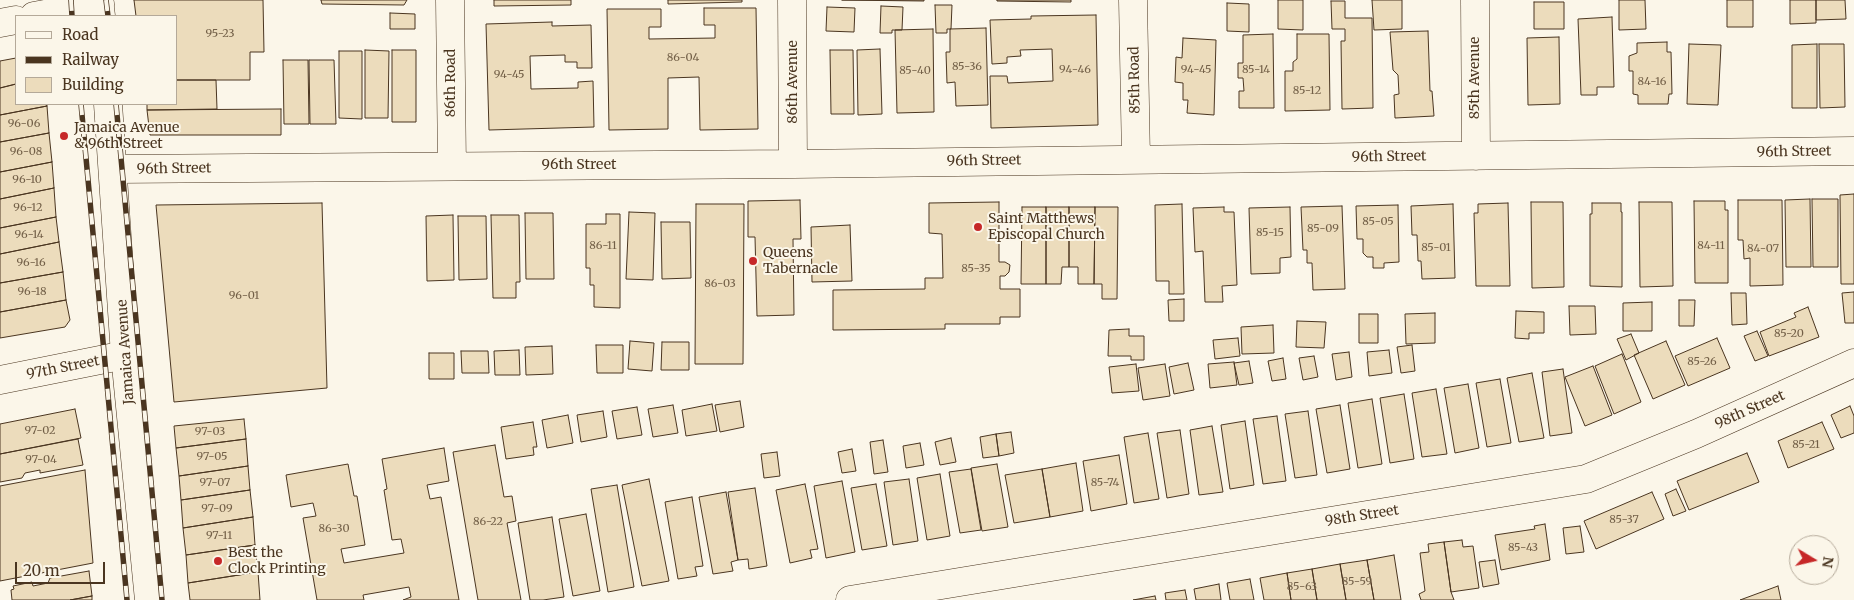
<!DOCTYPE html>
<style>
body{margin:0}
#map{position:relative;width:1854px;height:600px;overflow:hidden;background:#fbf6e9;font-family:Merriweather,serif}
canvas{display:block}
.legend{position:absolute;left:15px;top:15px;width:162px;height:90px;box-sizing:border-box;background:#fbf6e9;border:1px solid #b4a999;margin:0;padding:6px 9px;list-style:none;font-size:15px;color:#4a3520}
.legend li{display:flex;align-items:center;gap:10px;height:25px}
.legend b{width:25px;border:1px solid #b4a999}
.north{position:absolute;left:1789px;top:535px;width:50px;height:50px;box-sizing:border-box;background:#fbf6e9;border:1px solid #b4a999;border-radius:50%;rotate:99deg;font-size:14px;font-weight:700;line-height:20px;text-align:center;color:#4a3520}
.north::after{content:'';display:block;margin:auto;width:18px;height:22px;background:#c62828;clip-path:polygon(50% 0,100% 100%,50% 72%,0 100%)}
.scale{position:absolute;left:15px;top:562px;width:90px;height:22px;box-sizing:border-box;border:2px solid #4a3520;border-top:0;padding-left:6px;font-size:15px;line-height:18px;white-space:nowrap;color:#4a3520;-webkit-text-stroke:4px #fbf6e9;paint-order:stroke}
</style>
<div id="map">
<canvas width="1854" height="600"></canvas>
<ul class="legend">
<li><b style="height:6px;background:#fbf6e9"></b>Road</li>
<li><b style="height:6px;background:#4a3520"></b>Railway</li>
<li><b style="height:14px;background:#ecdcbc"></b>Building</li>
</ul>
<div class="north">N</div>
<div class="scale">20 m</div>
</div>
<script>
const g = document.querySelector('canvas').getContext('2d');
g.lineJoin = 'round';
function paint(path, color) { g.fillStyle = color; g.fill(path, 'evenodd'); }
const toPath = rows => new Path2D(rows.map(r => 'M' + r).join(''));
function stroke(path, color, width, dash) { g.strokeStyle = color; g.lineWidth = width; g.lineCap = dash ? 'butt' : 'round'; g.setLineDash(dash || []); g.stroke(path); }
function write(font, color, halo, rows, align = 'center') {
  g.font = font + ' Merriweather,serif'; g.lineWidth = 4; g.setLineDash([]); g.textBaseline = 'middle'; g.strokeStyle = halo; g.fillStyle = color; for (const [text, x, y, turn = 0] of rows) {
    g.save(); g.translate(x, y); g.rotate((+turn || 0) * Math.PI / 180); g.textAlign = isNaN(turn) ? turn : align; if (halo) g.strokeText(text, 0, 0); g.fillText(text, 0, 0); g.restore();
  }
}
const building = toPath([
 [134,0,263,0,264,52,250,52,250,80,176,80,176,16,136,16,134,0],
 [321,0,407,0,404,5,322,4,321,0],
 [494,0,571,0,571,5,494,6,494,0],
 [668,0,742,0,742,2,668,4,668,0],
 [842,0,924,0,924,1,842,0],
 [997,0,1071,0,1071,2,997,1,997,0],
 [1278,0,1303,0,1303,30,1278,29,1278,0],
 [1372,0,1402,0,1402,29,1374,30,1372,0],
 [1619,0,1645,0,1646,29,1619,30,1619,0],
 [1727,0,1753,0,1753,27,1727,27,1727,0],
 [1790,0,1816,0,1816,23,1790,24,1790,0],
 [1816,0,1845,0,1846,19,1816,20,1816,0],
 [1331,1,1345,1,1345,18,1372,18,1373,108,1342,109,1341,41,1345,41,1345,29,1332,29,1331,1],
 [1534,2,1564,2,1564,29,1534,29,1534,2],
 [1227,3,1249,4,1249,32,1227,31,1227,3],
 [935,5,952,5,951,29,947,29,947,33,936,33,935,5],
 [881,6,903,7,902,30,892,30,892,33,880,33,881,6],
 [827,7,855,8,854,32,826,31,827,7],
 [704,8,756,8,758,129,700,130,699,77,668,78,668,129,609,130,607,9,661,9,661,27,649,27,649,39,715,38,715,25,704,25,704,8],
 [390,13,415,14,415,29,390,29,390,13],
 [1096,15,1098,125,991,128,990,76,1007,76,1008,83,1053,81,1052,49,1020,50,1021,56,1007,57,1007,63,992,64,990,20,1031,19,1031,16,1096,15],
 [1612,17,1614,87,1597,87,1597,95,1581,95,1578,19,1612,17],
 [552,22,552,26,591,25,592,68,577,68,577,62,565,62,565,55,530,56,531,89,578,88,578,82,593,81,594,127,489,130,486,24,552,22],
 [986,28,988,105,956,106,955,82,947,83,946,52,950,52,950,29,986,28],
 [933,29,934,112,897,113,895,30,933,29],
 [1428,31,1430,91,1432,91,1434,116,1395,118,1394,95,1399,94,1398,75,1393,70,1390,32,1428,31],
 [1273,34,1274,108,1239,108,1239,91,1244,91,1243,78,1238,78,1238,63,1243,63,1243,35,1273,34],
 [1297,34,1329,34,1330,110,1285,111,1285,71,1293,71,1293,62,1297,59,1297,34],
 [1559,37,1560,104,1528,105,1527,38,1559,37],
 [1183,38,1216,40,1214,115,1187,113,1188,100,1183,100,1183,83,1175,82,1176,57,1182,58,1183,38],
 [1667,42,1667,52,1671,52,1672,94,1669,94,1668,104,1638,104,1638,95,1633,94,1633,71,1629,71,1629,56,1637,53,1637,43,1667,42],
 [1689,44,1721,45,1718,105,1687,104,1689,44],
 [1817,44,1817,108,1792,108,1792,45,1817,44],
 [1819,44,1844,44,1845,107,1820,108,1819,44],
 [880,49,882,114,858,115,857,50,880,49],
 [365,50,389,51,388,118,365,118,365,50],
 [392,50,416,50,416,122,392,122,392,50],
 [830,50,853,50,854,114,831,114,830,50],
 [339,51,362,51,362,119,339,118,339,51],
 [16,58,16,84,0,88,0,61,16,58],
 [283,60,308,60,309,124,284,124,283,60],
 [309,60,334,60,336,124,310,124,309,60],
 [176,80,216,80,217,109,147,110,147,104,176,104,176,80],
 [16,84,16,104,46,104,47,106,0,115,0,88,16,84],
 [47,106,49,133,0,142,0,115,47,106],
 [281,109,281,135,150,135,147,110,281,109],
 [49,133,52,162,0,172,0,142,49,133],
 [52,162,54,188,0,199,0,172,52,162],
 [54,188,56,217,0,228,0,199,54,188],
 [1854,194,1854,284,1841,284,1840,195,1854,194],
 [1810,199,1811,267,1786,267,1785,200,1810,199],
 [1812,199,1838,199,1838,267,1813,267,1812,199],
 [800,200,801,239,793,239,794,315,757,316,755,237,748,237,748,201,800,200],
 [1738,200,1782,200,1783,285,1750,286,1750,258,1744,259,1743,240,1738,240,1738,200],
 [1694,201,1725,201,1725,210,1728,210,1728,283,1695,283,1694,201],
 [999,202,999,262,1005,262,1010,265,1009,272,1005,276,1000,276,1000,289,1020,289,1020,317,1000,317,1000,324,945,324,945,329,833,330,833,290,925,289,925,278,943,278,942,234,929,233,929,203,999,202],
 [1531,202,1563,202,1564,287,1532,288,1531,202],
 [1639,202,1672,202,1673,286,1640,287,1639,202],
 [322,203,327,388,174,402,156,205,322,203],
 [1508,203,1510,286,1476,286,1474,213,1478,213,1478,204,1508,203],
 [1592,203,1621,203,1621,212,1622,212,1622,287,1590,286,1590,214,1592,214,1592,203],
 [696,204,744,204,743,364,695,364,696,204],
 [1182,204,1184,294,1169,294,1169,281,1156,281,1155,205,1182,204],
 [1453,204,1455,278,1422,279,1421,261,1418,261,1417,235,1412,235,1411,206,1453,204],
 [1398,205,1399,262,1384,263,1384,268,1373,268,1373,257,1367,257,1363,253,1363,239,1357,239,1356,206,1398,205],
 [1342,206,1345,289,1313,290,1312,263,1307,263,1307,250,1303,250,1301,207,1342,206],
 [1022,207,1046,207,1046,284,1021,284,1022,207],
 [1046,207,1069,207,1069,267,1062,267,1061,284,1046,284,1046,207],
 [1069,207,1095,207,1094,284,1078,284,1078,267,1069,267,1069,207],
 [1095,207,1118,207,1117,299,1102,299,1102,284,1094,284,1095,207],
 [1224,207,1224,212,1234,212,1237,285,1222,286,1223,302,1205,302,1203,251,1195,252,1193,208,1224,207],
 [1290,207,1291,257,1280,258,1280,273,1251,274,1249,208,1290,207],
 [629,212,655,213,653,280,626,279,629,212],
 [525,213,553,213,554,279,526,279,525,213],
 [606,214,620,214,620,308,594,307,594,285,590,285,590,268,586,268,586,224,606,224,606,214],
 [453,215,454,280,427,281,426,216,453,215],
 [491,215,519,215,520,282,516,282,516,298,493,298,491,215],
 [458,216,486,216,487,279,459,280,458,216],
 [56,217,59,242,0,254,0,228,56,217],
 [661,222,690,222,691,278,662,279,661,222],
 [850,225,852,281,812,282,811,227,850,225],
 [59,242,63,272,0,283,0,254,59,242],
 [63,272,66,300,0,312,0,283,63,272],
 [1854,292,1854,323,1845,323,1842,293,1854,292],
 [1731,293,1746,293,1747,324,1732,325,1731,293],
 [1184,299,1184,321,1169,321,1168,300,1184,299],
 [66,300,70,320,65,327,0,338,0,312,66,300],
 [1679,300,1695,300,1694,326,1679,326,1679,300],
 [1652,302,1652,331,1623,331,1623,303,1652,302],
 [1569,306,1595,306,1596,334,1570,335,1569,306],
 [1808,307,1819,337,1769,356,1760,332,1796,317,1794,313,1808,307],
 [1516,311,1544,312,1544,333,1529,333,1529,339,1515,338,1516,311],
 [1435,313,1435,343,1406,344,1405,314,1435,313],
 [1359,314,1378,314,1378,343,1359,343,1359,314],
 [1297,321,1326,322,1324,348,1296,347,1297,321],
 [1273,325,1274,353,1242,354,1241,327,1273,325],
 [1129,329,1129,336,1144,336,1144,360,1131,360,1131,356,1108,356,1109,330,1129,329],
 [1757,331,1768,356,1755,361,1744,336,1757,331],
 [1631,334,1639,353,1626,360,1617,339,1631,334],
 [1238,338,1240,356,1215,359,1213,340,1238,338],
 [1717,338,1730,368,1688,386,1675,356,1717,338],
 [630,341,654,343,652,371,628,369,630,341],
 [1666,341,1685,385,1653,399,1634,355,1666,341],
 [662,342,689,342,689,370,661,370,662,342],
 [596,345,623,345,623,373,597,373,596,345],
 [1412,345,1415,371,1401,373,1397,347,1412,345],
 [552,346,553,374,526,375,525,347,552,346],
 [519,350,520,375,495,375,494,351,519,350],
 [1389,350,1392,373,1369,376,1367,352,1389,350],
 [461,351,488,351,489,373,462,373,461,351],
 [1349,352,1352,377,1336,380,1332,354,1349,352],
 [429,353,454,353,454,379,429,379,429,353],
 [1622,354,1641,402,1614,414,1595,366,1622,354],
 [1314,356,1318,377,1303,380,1299,358,1314,356],
 [1283,358,1286,379,1272,381,1268,361,1283,358],
 [1249,361,1253,383,1239,385,1234,363,1249,361],
 [1234,362,1237,385,1210,388,1208,364,1234,362],
 [1188,363,1194,390,1174,394,1169,367,1188,363],
 [1136,364,1139,391,1112,393,1109,367,1136,364],
 [1165,364,1170,396,1143,400,1138,368,1165,364],
 [1593,366,1612,415,1585,426,1565,377,1593,366],
 [1563,369,1572,433,1550,436,1542,372,1563,369],
 [1532,373,1544,438,1519,442,1507,378,1532,373],
 [1500,379,1511,443,1487,447,1476,383,1500,379],
 [1468,384,1479,448,1455,453,1444,388,1468,384],
 [1436,389,1447,454,1422,457,1412,393,1436,389],
 [1404,394,1414,459,1390,463,1380,398,1404,394],
 [1372,399,1382,464,1358,468,1348,403,1372,399],
 [740,401,744,427,720,432,715,405,740,401],
 [712,404,717,431,686,436,682,410,712,404],
 [673,405,678,433,653,437,648,409,673,405],
 [1340,405,1350,469,1327,473,1316,409,1340,405],
 [1850,406,1854,416,1854,433,1841,438,1831,415,1850,406],
 [637,407,642,435,617,439,612,411,637,407],
 [75,409,81,438,0,454,0,424,75,409],
 [603,411,607,437,581,442,577,415,603,411],
 [1308,411,1317,475,1295,478,1285,414,1308,411],
 [568,415,573,443,547,448,542,420,568,415],
 [1277,416,1286,481,1263,484,1253,419,1277,416],
 [244,419,246,439,176,448,174,426,244,419],
 [1245,421,1254,485,1230,489,1221,425,1245,421],
 [533,422,537,447,533,447,534,455,506,459,501,427,533,422],
 [1822,422,1834,449,1788,468,1778,441,1822,422],
 [1212,426,1223,492,1199,495,1190,430,1212,426],
 [1180,430,1189,494,1167,498,1157,433,1180,430],
 [1011,432,1014,453,999,456,996,434,1011,432],
 [1148,433,1159,499,1134,503,1124,437,1148,433],
 [996,434,999,456,983,458,980,437,996,434],
 [951,438,956,462,940,465,935,442,951,438],
 [78,439,83,465,40,473,40,470,25,473,22,478,0,482,0,454,78,439],
 [246,439,248,466,179,476,176,448,246,439],
 [883,440,888,472,874,474,870,442,883,440],
 [920,443,924,465,906,468,903,446,920,443],
 [495,445,504,497,512,496,516,521,507,523,521,600,478,600,453,452,495,445],
 [444,448,449,481,427,485,430,499,441,497,459,600,403,600,411,597,409,587,363,595,364,600,317,600,303,518,316,516,313,503,291,507,286,475,348,464,354,496,357,496,365,545,341,549,344,563,404,553,401,539,392,540,384,490,387,489,382,459,444,448],
 [852,449,856,471,842,473,838,452,852,449],
 [777,452,780,476,764,478,761,454,777,452],
 [1747,453,1759,482,1689,510,1677,481,1747,453],
 [1119,455,1127,504,1091,511,1083,461,1119,455],
 [1076,463,1083,511,1050,517,1042,469,1076,463],
 [997,464,1008,527,982,531,971,468,997,464],
 [248,466,250,490,181,500,179,476,248,466],
 [971,469,981,530,960,533,949,472,971,469],
 [1042,469,1050,517,1014,523,1005,475,1042,469],
 [85,470,93,563,0,581,0,486,85,470],
 [940,474,950,536,927,540,917,478,940,474],
 [649,479,669,581,642,586,622,485,649,479],
 [909,479,918,541,893,545,884,482,909,479],
 [842,481,855,552,826,558,814,486,842,481],
 [805,484,818,549,810,550,812,558,790,563,776,490,805,484],
 [876,484,887,546,862,550,851,488,876,484],
 [617,485,634,587,608,592,591,489,617,485],
 [755,488,767,566,749,569,748,559,738,560,728,492,755,488],
 [1676,489,1686,511,1673,516,1665,494,1676,489],
 [250,490,253,517,183,528,181,500,250,490],
 [726,492,738,560,731,562,733,571,713,574,699,497,726,492],
 [1652,492,1664,519,1596,549,1584,521,1652,492],
 [692,497,703,566,695,567,697,576,678,579,665,502,692,497],
 [586,514,600,591,573,596,559,519,586,514],
 [253,517,255,545,186,555,183,528,253,517],
 [552,517,564,597,543,600,530,600,518,523,552,517],
 [1545,524,1550,560,1501,570,1495,535,1535,529,1534,526,1545,524],
 [1580,526,1584,552,1566,554,1563,528,1580,526],
 [1462,540,1463,547,1473,546,1479,588,1451,592,1444,542,1462,540],
 [1444,542,1451,592,1454,600,1421,600,1419,594,1425,591,1420,553,1429,552,1428,544,1444,542],
 [255,545,258,572,188,583,186,555,255,545],
 [1394,555,1401,600,1374,600,1367,560,1394,555],
 [1367,560,1374,600,1346,600,1340,564,1367,560],
 [1495,560,1499,584,1483,587,1479,562,1495,560],
 [1340,564,1346,600,1317,600,1312,569,1340,564],
 [1312,569,1317,600,1291,600,1287,573,1312,569],
 [89,571,92,596,70,600,12,600,11,590,14,589,13,586,32,582,33,586,48,583,50,578,89,571],
 [258,572,260,600,190,600,188,583,258,572],
 [1287,573,1291,600,1264,600,1260,578,1287,573],
 [1250,579,1254,600,1230,600,1227,583,1250,579],
 [1219,584,1221,600,1196,600,1194,589,1219,584],
 [1778,586,1781,600,1740,600,1778,586],
 [1185,590,1187,600,1166,600,1165,593,1185,590],
 [92,596,92,600,70,600,92,596],
 [1155,596,1156,600,1133,600,1155,596]
]);
paint(building, '#ecdcbc');
stroke(building, '#4a3520', 1);
const minor = toPath([
 [450,0,452,166],
 [792,0,793,164],
 [1133,0,1136,159],
 [1475,0,1476,156],
 [34,16,100,4],
 [0,23,16,20],
 [114,169,793,164,1854,151],
 [0,380,125,355],
 [850,600,1586,479,1696,434,1854,363]
]);
const major = toPath([
 [99,0,101,16],
 [108,104,125,355,149,600]
]);
stroke(minor, '#4a3520', 29);
stroke(major, '#4a3520', 29);
stroke(minor, '#fbf6e9', 28);
stroke(major, '#fbf6e9', 28);
const rail = toPath([
 [71,0,72,16],
 [106,0,108,16],
 [81,104,127,600],
 [116,104,162,600]
]);
stroke(rail, '#4a3520', 5.5);
stroke(rail, '#fbf6e9', 4, [11]);
for (const [x, y, r, color] of [
 [64,136,5,"#c62828"],
 [978,227,5,"#c62828"],
 [753,261,5,"#c62828"],
 [218,561,5,"#c62828"]
]) { const dot = new Path2D(); dot.arc(x, y, r, 0, 2 * Math.PI); g.fillStyle = color; g.fill(dot); stroke(dot, '#fbf6e9', 2); }
write('11px', '#725f47', null, [
 ["95-23",220,34],
 ["86-04",683,58],
 ["85-36",967,67],
 ["94-46",1075,70],
 ["94-45",1196,70],
 ["85-14",1256,70],
 ["85-40",915,71],
 ["94-45",509,75],
 ["84-16",1652,82],
 ["85-12",1307,91],
 ["96-06",24,124],
 ["96-08",26,152],
 ["96-10",27,180],
 ["96-12",28,208],
 ["85-05",1378,222],
 ["85-09",1323,229],
 ["85-15",1270,233],
 ["96-14",29,235],
 ["86-11",603,246],
 ["84-11",1711,246],
 ["85-01",1436,248],
 ["84-07",1763,249],
 ["96-16",31,263],
 ["85-35",976,269],
 ["86-03",720,284],
 ["96-18",32,292],
 ["96-01",244,296],
 ["85-20",1789,334],
 ["85-26",1702,362],
 ["97-02",40,431],
 ["97-03",210,432],
 ["85-21",1806,445],
 ["97-05",212,457],
 ["97-04",41,460],
 ["97-07",215,483],
 ["85-74",1105,483],
 ["97-09",217,509],
 ["85-37",1624,520],
 ["86-22",488,522],
 ["86-30",334,529],
 ["97-11",219,536],
 ["85-43",1523,548],
 ["85-59",1357,582],
 ["85-63",1302,587]
]);
write('14px', '#4a3520', '#fbf6e9', [
 ["85th Avenue",1475,78,-90],
 ["85th Road",1135,80,-91],
 ["86th Avenue",793,82,-90],
 ["86th Road",451,83,-90],
 ["96th Street",1794,152,-1],
 ["96th Street",1389,157,-1],
 ["96th Street",984,161,-1],
 ["96th Street",579,165],
 ["96th Street",174,169,-1],
 ["Jamaica Avenue",126,352,-94],
 ["97th Street",63,368,-11],
 ["98th Street",1750,410,-24],
 ["98th Street",1362,516,-9]
]);
write('14px', '#4a3520', '#fbf6e9', [
 ["Jamaica Avenue",74,128],
 ["& 96th Street",74,144],
 ["Saint Matthews",988,219],
 ["Episcopal Church",988,235],
 ["Queens",763,253],
 ["Tabernacle",763,269],
 ["Best the",228,553],
 ["Clock Printing",228,569]
], 'left');
</script>
